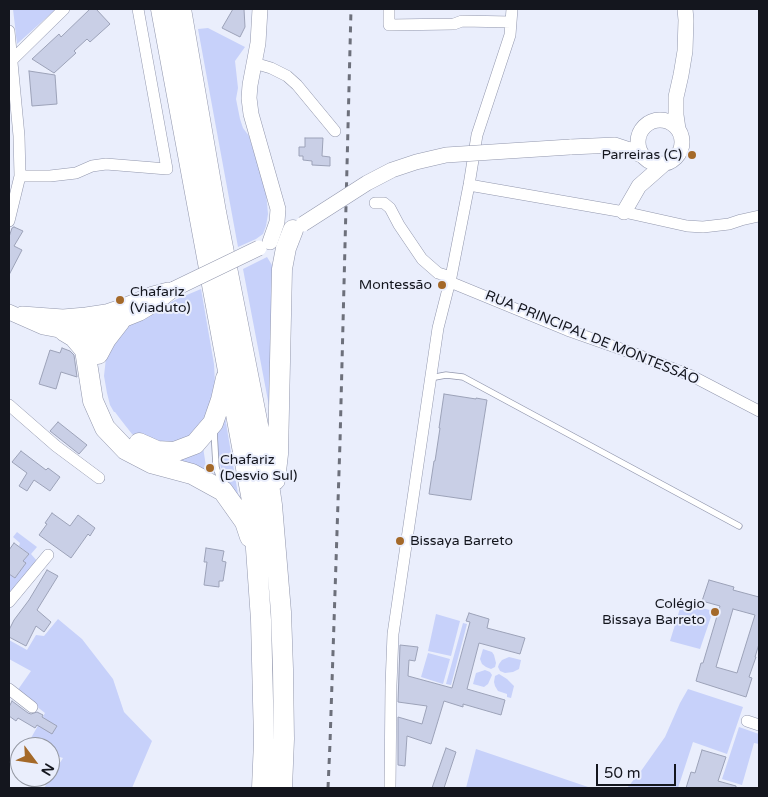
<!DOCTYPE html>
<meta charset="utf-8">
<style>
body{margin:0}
#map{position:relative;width:768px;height:797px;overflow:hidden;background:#eaeefc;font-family:"Varela Round",sans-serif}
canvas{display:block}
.frame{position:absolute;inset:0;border:10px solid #14161e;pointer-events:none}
.north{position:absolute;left:10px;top:737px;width:50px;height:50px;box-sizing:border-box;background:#eaeefc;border:1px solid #9498a3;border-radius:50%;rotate:121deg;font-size:14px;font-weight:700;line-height:20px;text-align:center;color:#14161e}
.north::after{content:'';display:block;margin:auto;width:18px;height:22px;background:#a46929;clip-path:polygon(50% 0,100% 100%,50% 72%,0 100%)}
.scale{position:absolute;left:596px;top:764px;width:80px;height:22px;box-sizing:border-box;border:2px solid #14161e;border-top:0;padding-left:6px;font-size:15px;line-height:18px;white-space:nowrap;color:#14161e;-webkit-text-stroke:4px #eaeefc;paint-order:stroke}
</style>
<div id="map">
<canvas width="768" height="797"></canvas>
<div class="frame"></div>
<div class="north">N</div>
<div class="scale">50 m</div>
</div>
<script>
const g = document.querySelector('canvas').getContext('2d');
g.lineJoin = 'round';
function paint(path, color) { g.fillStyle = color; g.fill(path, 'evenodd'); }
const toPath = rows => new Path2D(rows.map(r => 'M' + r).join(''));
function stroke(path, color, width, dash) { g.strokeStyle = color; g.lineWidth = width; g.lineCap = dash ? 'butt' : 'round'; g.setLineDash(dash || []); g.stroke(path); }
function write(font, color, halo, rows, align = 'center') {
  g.font = font + ' "Varela Round",sans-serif'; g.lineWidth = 4; g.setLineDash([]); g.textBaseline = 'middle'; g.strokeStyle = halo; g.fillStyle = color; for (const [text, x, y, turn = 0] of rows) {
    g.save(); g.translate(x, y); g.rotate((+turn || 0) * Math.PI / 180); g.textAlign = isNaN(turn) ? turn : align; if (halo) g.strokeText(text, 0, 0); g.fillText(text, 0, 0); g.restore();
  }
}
paint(toPath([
 [13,9,56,9,17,44],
 [208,28,245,47,235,61,238,88,236,99,240,119,243,128,249,136,266,192,268,214,266,226,263,234,256,239,238,247,198,29],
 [267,257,275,270,273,427,243,269],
 [201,289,214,364,216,402,197,433,173,447,140,439,132,434,121,420,115,412,114,412,110,405,107,393,104,376,106,358,122,331,133,322,149,315,175,300],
 [225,417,238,494,240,496,240,505,225,485,221,469,217,445,218,431],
 [203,447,207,473,175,461],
 [17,532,37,547,31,554,37,561,9,594,9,574,15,578,25,564,23,561,29,554,19,546,20,543,13,537],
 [682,602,713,611,700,649,670,641],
 [436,614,460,621,451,656,428,651],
 [58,619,82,639,113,679,124,712,152,741,132,788,44,788,63,758,50,754,50,747,26,747,45,713,17,691,31,671,9,659,9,640,27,650,36,635,44,636],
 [463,623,467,624,451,685,446,684],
 [483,649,492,652,494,655,496,663,495,667,491,669,486,667,482,664,480,659],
 [428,653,450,659,443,684,421,677],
 [509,657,521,660,519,669,513,672,505,673,500,671,498,667,499,664,502,660],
 [485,670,490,672,492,675,488,684,484,687,473,684,476,673],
 [499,674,507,679,514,686,511,698,507,697,507,694,498,691,495,686,494,682,495,676],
 [688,689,743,707,727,754,693,742,678,788,627,788,641,771,665,737,680,703],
 [739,727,759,734,759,744,754,743,742,785,722,779],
 [476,749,591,788,466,788]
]), '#c7d1fa');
const building = toPath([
 [90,9,96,9,110,24,90,42,87,39,74,51,76,53,54,73,32,59,59,34,61,37,90,9],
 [233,9,244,9,245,27,240,37,222,28,233,9],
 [29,71,55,75,57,104,32,106,29,71],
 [305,138,323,138,322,156,330,157,330,166,312,165,312,161,303,160,303,156,299,156,299,147,305,147,305,138],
 [14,227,23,231,14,246,22,250,9,275,9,237,12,228,14,227],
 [62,348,70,351,74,355,77,377,61,372,56,389,39,384,50,350,60,353,62,348],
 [444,394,476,399,476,398,487,400,471,500,429,494,434,461,435,461,440,428,439,428,444,394],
 [58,422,87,445,79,454,50,431,58,422],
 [21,451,46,470,48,468,60,477,50,491,34,480,27,491,19,486,27,473,12,462,21,451],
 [52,513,70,526,78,515,95,528,90,536,88,534,71,558,39,535,47,524,45,523,52,513],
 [14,543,29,554,23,561,26,563,15,578,9,574,9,550,14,543],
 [206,548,224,551,222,561,226,562,223,581,219,581,219,587,204,585,207,562,204,562,206,548],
 [47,570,58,576,37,610,51,622,44,632,36,626,26,646,9,637,9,630,14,620,29,600,47,570],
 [709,580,734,587,733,590,759,597,759,644,755,657,756,657,749,677,752,678,746,697,696,681,701,663,703,663,720,606,702,601,709,580],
 [733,609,755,615,737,673,716,667,733,609],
 [469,613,489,619,487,628,525,638,520,654,479,643,467,689,505,700,501,715,463,704,463,707,444,701,431,744,407,736,405,766,398,765,398,717,422,724,427,706,398,702,400,645,418,647,415,661,409,660,408,676,452,688,470,622,466,621,469,613],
 [12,701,28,713,31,714,37,712,43,715,42,717,57,726,52,734,37,725,35,728,18,718,16,721,9,716,9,707,12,701],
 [446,748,456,752,444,788,432,788,446,748],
 [702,750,726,757,718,781,736,786,736,788,686,788,691,772,695,773,702,750]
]);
paint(building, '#c9cfe6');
stroke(building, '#9ca2b8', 1);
const lane = toPath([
 [430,378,446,375,463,377,739,526],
 [214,430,216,467,222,485]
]);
const street = toPath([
 [389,9,389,25,454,24,462,21,511,22],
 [9,31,19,136,20,176,9,221],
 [12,60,64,9],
 [254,63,271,68,287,76,297,85,335,131],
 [20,176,50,176,76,173,92,166,106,164,167,169,138,9],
 [469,185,624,212,687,226,703,227,729,224,741,220,759,216],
 [375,203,384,203,390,208,399,225,422,259,438,273,451,277],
 [450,282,567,330,641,356,692,376,759,411],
 [9,405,56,446,99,478],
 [9,602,48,555],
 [9,689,32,707],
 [747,721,759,725],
 [390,788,391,685,393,634,438,328,451,277,469,185,477,135,510,35,512,9]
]);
const secondary = toPath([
 [260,9,258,43,250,85,249,98,251,114,278,209,277,222,270,242],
 '638 142a22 22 0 1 1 44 0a22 22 0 1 1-44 0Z',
 [678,129,676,115,676,97,681,75,685,51,686,20,685,9],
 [570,147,615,145,627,149,641,155],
 [624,212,639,186,664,164],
 [9,312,43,327,64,331,88,329,120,321,140,313,155,304,174,289],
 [22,314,63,317,86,315,106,312,124,306,153,294,168,290]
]);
const highway = toPath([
 [161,9,253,506,261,620,264,741,262,788],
 [181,9,216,212,267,471,272,505,281,612,283,669,284,739,282,788],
 [88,329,85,350,93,401,105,428,126,450,151,463,192,474,223,491,245,522,250,537],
 [64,331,74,337,85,350],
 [98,354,106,339,120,321],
 [139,443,157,451,174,452,195,444,213,423,221,400,226,378],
 [275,480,278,454,282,269,286,248,293,230]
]);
stroke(lane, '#9297ad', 7);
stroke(street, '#9297ad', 12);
stroke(secondary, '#9297ad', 16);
stroke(highway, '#9297ad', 21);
stroke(lane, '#fff', 5.5);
stroke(street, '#fff', 11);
stroke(secondary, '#fff', 15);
stroke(highway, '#fff', 20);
stroke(toPath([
 [328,788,330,743,340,442,351,9]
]), '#6d707b', 3, [6, 6]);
const secondaryBridge = toPath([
 [303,224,367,183,392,170,416,162,446,155,570,147],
 [174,289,259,248]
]);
stroke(secondaryBridge, '#9297ad', 16, []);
stroke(secondaryBridge, '#fff', 15);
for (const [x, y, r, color] of [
 [692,155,5,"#a46929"],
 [442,285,5,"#a46929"],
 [120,300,5,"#a46929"],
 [210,468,5,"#a46929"],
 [400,541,5,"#a46929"],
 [715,612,5,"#a46929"]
]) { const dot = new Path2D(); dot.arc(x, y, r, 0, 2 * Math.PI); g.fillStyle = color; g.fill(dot); stroke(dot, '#eaeefc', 2); }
write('14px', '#14161e', '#eaeefc', [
 ["Parreiras (C)",682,155],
 ["Montessão",432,285],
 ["Chafariz",130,292,"left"],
 ["(Viaduto)",130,308,"left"],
 ["Chafariz",220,460,"left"],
 ["(Desvio Sul)",220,476,"left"],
 ["Bissaya Barreto",410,541,"left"],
 ["Colégio",705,604],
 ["Bissaya Barreto",705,620]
], 'right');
write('14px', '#14161e', '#eaeefc', [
 ["RUA PRINCIPAL DE MONTESSÃO",592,338,22]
]);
</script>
